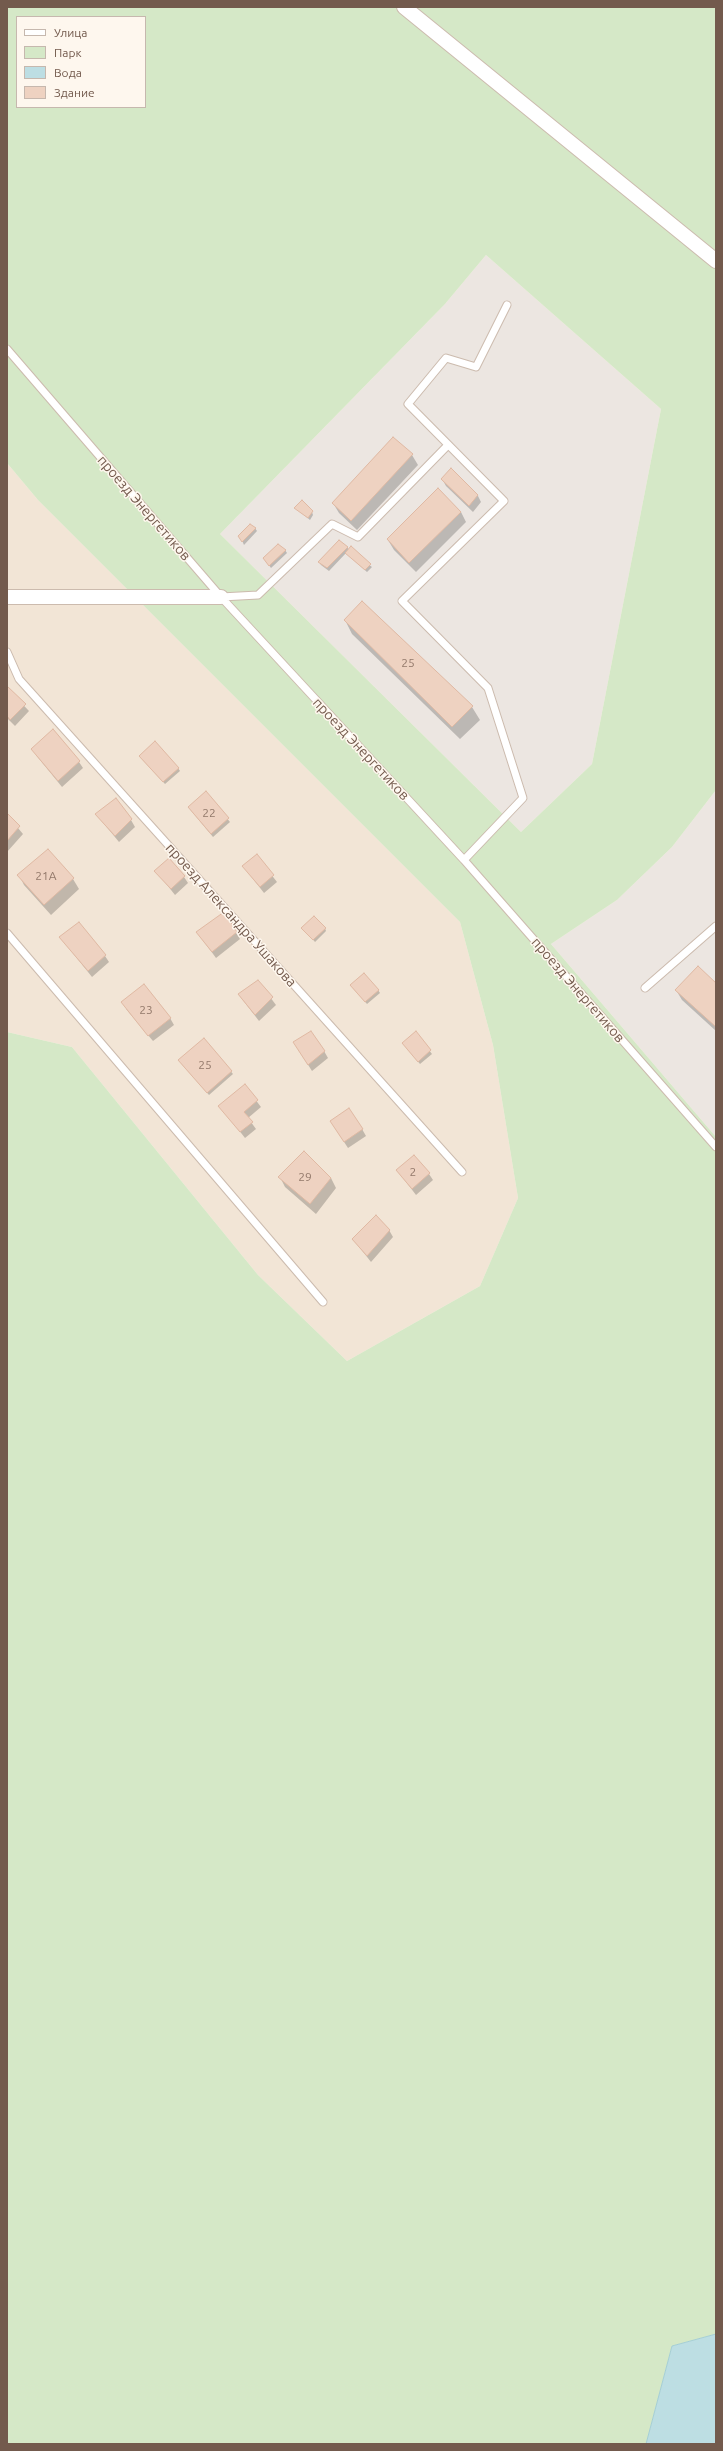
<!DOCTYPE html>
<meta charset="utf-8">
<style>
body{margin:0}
#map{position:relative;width:723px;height:2451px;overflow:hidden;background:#fbf3e8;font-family:Ubuntu,sans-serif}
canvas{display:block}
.frame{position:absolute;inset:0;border:8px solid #735a4d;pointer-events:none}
.legend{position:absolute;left:16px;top:16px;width:130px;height:92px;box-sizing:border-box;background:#fef7ee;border:1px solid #c6b8ae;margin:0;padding:5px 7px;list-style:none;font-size:12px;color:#735a4d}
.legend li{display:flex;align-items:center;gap:8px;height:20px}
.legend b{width:20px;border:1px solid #c6b8ae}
</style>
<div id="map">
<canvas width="723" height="2451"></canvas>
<div class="frame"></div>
<ul class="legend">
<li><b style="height:5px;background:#fff"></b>Улица</li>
<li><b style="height:11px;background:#d5e8c7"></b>Парк</li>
<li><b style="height:11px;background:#bddee3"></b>Вода</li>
<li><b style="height:11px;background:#eed2c1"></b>Здание</li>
</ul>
</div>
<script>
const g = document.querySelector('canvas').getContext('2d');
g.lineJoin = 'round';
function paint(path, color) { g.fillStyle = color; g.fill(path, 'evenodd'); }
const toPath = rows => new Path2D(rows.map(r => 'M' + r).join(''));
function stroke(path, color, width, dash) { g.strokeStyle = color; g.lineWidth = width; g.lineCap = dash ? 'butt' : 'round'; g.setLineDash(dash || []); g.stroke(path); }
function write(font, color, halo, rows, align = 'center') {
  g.font = font + ' Ubuntu,sans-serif'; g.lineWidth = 3; g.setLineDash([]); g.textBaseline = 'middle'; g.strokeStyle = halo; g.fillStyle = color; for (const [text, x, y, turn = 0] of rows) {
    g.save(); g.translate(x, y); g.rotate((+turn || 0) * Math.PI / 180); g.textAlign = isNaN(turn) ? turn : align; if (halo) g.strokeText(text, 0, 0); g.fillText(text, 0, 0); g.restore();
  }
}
paint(toPath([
 [7,463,38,500,460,922,493,1045,518,1198,480,1286,347,1361,258,1275,72,1047,7,1032]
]), '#f2e5d6');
paint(toPath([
 [486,255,661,409,592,764,521,832,220,534,445,304],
 [716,790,716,1137,551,944,617,900,672,847]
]), '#ece6e1');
paint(toPath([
 [7,7,716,7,716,790,672,847,617,900,551,944,716,1137,716,2334,672,2346,646,2444,7,2444,7,1032,72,1047,258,1275,347,1361,480,1286,518,1198,493,1045,460,922,38,500,7,463],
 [17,17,145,17,145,107,17,107],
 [486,255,661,409,592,764,521,832,220,534,445,304]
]), '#d5e8c7');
const water = toPath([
 [716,2334,716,2444,646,2444,672,2346,716,2334]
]);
paint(water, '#bddee3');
stroke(water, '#a4ced4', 1);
paint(toPath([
 [393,438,412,455,418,465,357,530,339,513,333,503],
 [451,470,478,496,481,502,473,512,446,486,442,479],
 [296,508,312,512,313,515,310,520],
 [461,512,466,522,416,572,394,550,388,540],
 [255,528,257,531,244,545,240,536],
 [347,547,349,550,372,567,367,572,346,553,329,571,321,565,319,562],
 [285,550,287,553,271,568,266,561],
 [345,620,472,707,480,720,460,739,352,634],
 [7,688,29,711,15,726,7,718],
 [36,755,79,762,83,768,62,787],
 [142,759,178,768,180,771,165,784],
 [206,793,230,822,213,837,189,808],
 [96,814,131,820,135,827,119,842],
 [7,815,23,834,7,852],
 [256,855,277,882,264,893,243,866],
 [156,871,184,877,188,883,175,895],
 [19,875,73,879,79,889,51,915,24,885],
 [224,913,240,939,216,958,197,932],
 [303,928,325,928,326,931,315,942],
 [60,937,105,956,109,962,92,977],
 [258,981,276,1005,259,1021,239,995],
 [716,984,716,1031,682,1000,676,990],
 [353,988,378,990,380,993,367,1004],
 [126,1009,170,1018,174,1025,153,1041],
 [416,1033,432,1054,420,1064,405,1046],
 [204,1039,233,1074,209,1095,181,1063],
 [298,1049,324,1051,328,1058,312,1071],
 [245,1086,261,1107,248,1118,256,1129,245,1138,220,1106],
 [335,1128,362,1129,366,1136,348,1148],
 [397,1170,429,1174,433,1180,416,1195],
 [280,1177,331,1178,336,1188,316,1214,285,1187],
 [389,1230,393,1237,371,1262,353,1239]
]), '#0003');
const building = toPath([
 [393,437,413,454,351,521,332,503,393,437],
 [451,468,478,495,469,506,441,479,451,468],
 [438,488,461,512,409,563,387,539,438,488],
 [302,500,313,511,308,518,294,508,302,500],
 [250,524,256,528,242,542,238,536,250,524],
 [339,540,348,547,327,568,318,562,339,540],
 [278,544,286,550,269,566,263,558,278,544],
 [351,546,371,564,365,570,345,553,351,546],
 [362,601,473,706,452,727,344,620,362,601],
 [7,686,26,704,10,720,7,716,7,686],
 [53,729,80,761,58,781,31,749,53,729],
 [155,741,179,768,163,782,139,756,155,741],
 [206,791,229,818,211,834,188,807,206,791],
 [116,798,132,819,115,836,95,814,116,798],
 [7,813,20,826,7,841,7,813],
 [48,849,74,878,44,905,17,875,48,849],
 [257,854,274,875,260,887,242,866,257,854],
 [169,858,185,876,171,889,154,871,169,858],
 [224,912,237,932,212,952,196,932,224,912],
 [314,916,326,928,313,940,301,928,314,916],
 [79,922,106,955,88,971,59,937,79,922],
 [698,966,716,983,716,1027,675,990,698,966],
 [364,973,379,990,365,1002,350,985,364,973],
 [258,980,273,997,255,1015,238,994,258,980],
 [144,984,171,1018,148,1036,121,1002,144,984],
 [311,1031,325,1051,308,1065,293,1042,311,1031],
 [416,1031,431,1050,418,1062,402,1043,416,1031],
 [204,1038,232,1071,207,1093,178,1060,204,1038],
 [245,1084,258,1100,244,1112,253,1122,240,1132,218,1106,245,1084],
 [349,1108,363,1129,344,1142,330,1121,349,1108],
 [304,1151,331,1178,310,1204,278,1177,304,1151],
 [414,1155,430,1173,412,1189,396,1170,414,1155],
 [376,1215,390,1230,367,1256,352,1239,376,1215]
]);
paint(building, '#eed2c1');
stroke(building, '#e0b9a3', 1);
const service = toPath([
 [7,349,221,597,464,860,716,1147],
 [221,597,258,595,332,524,358,537,448,445],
 [7,652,19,679,462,1172],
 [464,860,523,798,488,688,402,601,504,501,408,404,446,358,476,367,507,305],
 [7,933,323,1302],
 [645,988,716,926]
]);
const minor = toPath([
 [404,7,716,261],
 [7,597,221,597]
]);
stroke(service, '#ccbbae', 9);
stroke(minor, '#ccbbae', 16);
stroke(service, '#fff', 7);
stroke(minor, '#fff', 14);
write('12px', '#92786a', null, [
 ["25",408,663],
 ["22",209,813],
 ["21А",46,876],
 ["23",146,1010],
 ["25",205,1065],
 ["2",413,1172],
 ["29",305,1177]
]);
write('14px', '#735a4d', '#fef7ee', [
 ["проезд Энергетиков",144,508,49],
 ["проезд Энергетиков",361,749,47],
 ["проезд Александра Ушакова",231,915,48],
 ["проезд Энергетиков",578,990,49]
]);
</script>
